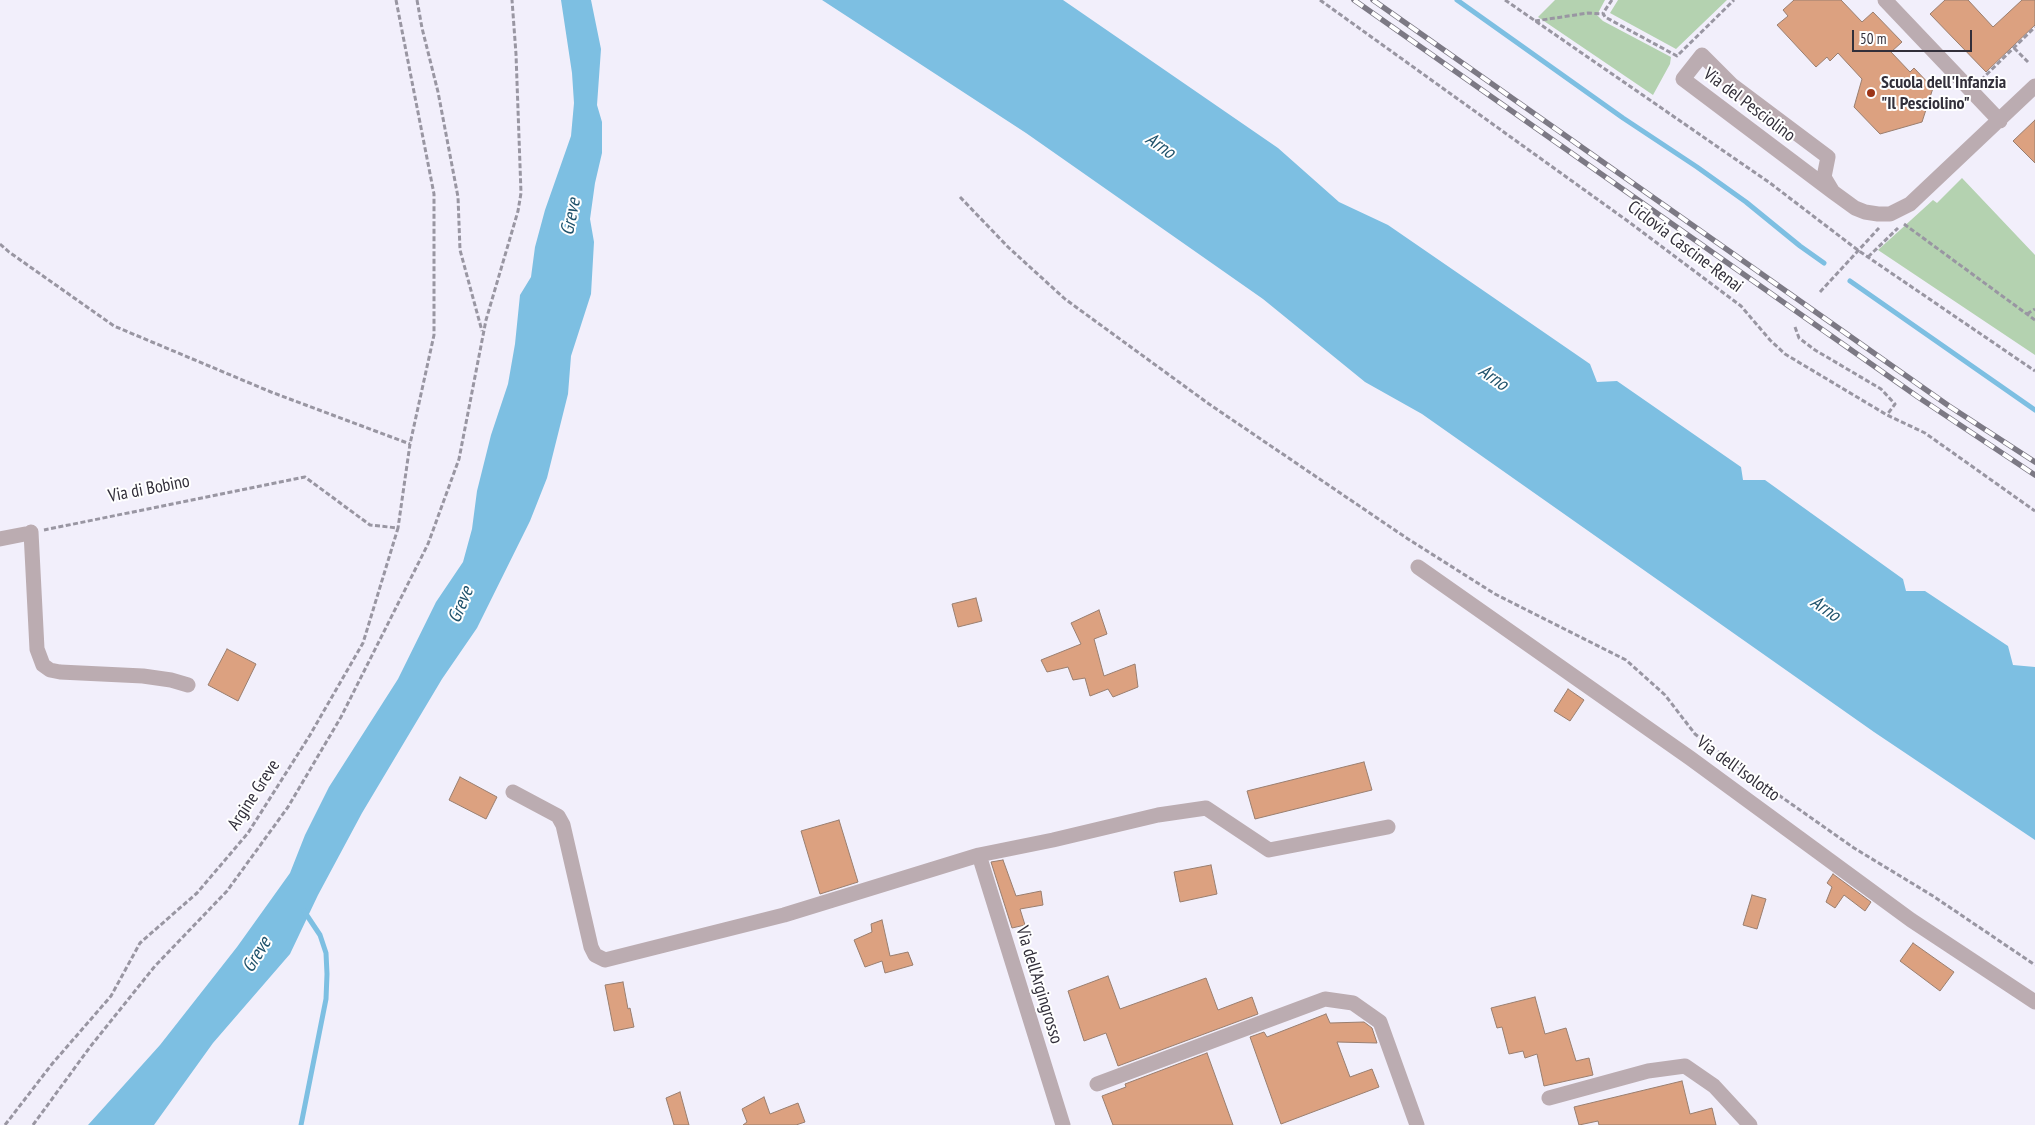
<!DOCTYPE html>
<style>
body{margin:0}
#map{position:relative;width:2035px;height:1125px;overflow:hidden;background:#f2effb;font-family:"PT Sans Narrow",sans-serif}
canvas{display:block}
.scale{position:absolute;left:1852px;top:30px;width:120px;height:22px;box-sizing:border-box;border:2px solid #322f3a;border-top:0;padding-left:6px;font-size:15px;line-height:18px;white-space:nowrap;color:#322f3a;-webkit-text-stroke:4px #fff;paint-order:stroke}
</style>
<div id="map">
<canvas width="2035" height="1125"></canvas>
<div class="scale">50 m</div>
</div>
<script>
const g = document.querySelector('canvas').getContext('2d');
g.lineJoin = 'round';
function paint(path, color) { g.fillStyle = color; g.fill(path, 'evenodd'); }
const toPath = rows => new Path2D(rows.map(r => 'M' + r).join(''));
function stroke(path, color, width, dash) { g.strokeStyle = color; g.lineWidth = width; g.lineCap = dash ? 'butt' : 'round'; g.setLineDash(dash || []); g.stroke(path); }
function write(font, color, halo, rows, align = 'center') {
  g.font = font + ' "PT Sans Narrow",sans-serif'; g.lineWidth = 4; g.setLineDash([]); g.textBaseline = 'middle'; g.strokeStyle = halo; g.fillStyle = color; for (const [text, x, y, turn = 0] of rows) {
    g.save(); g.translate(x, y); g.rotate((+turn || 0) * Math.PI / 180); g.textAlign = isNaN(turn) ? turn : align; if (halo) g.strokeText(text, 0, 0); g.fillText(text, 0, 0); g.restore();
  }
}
paint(toPath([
 [1555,0,1605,0,1597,15,1603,21,1671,57,1670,64,1653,95,1538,17],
 [1618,0,1727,0,1676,49,1610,13],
 [1962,178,2035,255,2035,355,1878,250,1933,200,1937,203]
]), '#b4d2b0');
paint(toPath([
 [561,0,591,0,601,49,597,105,602,122,602,153,595,183,590,219,594,242,591,294,571,356,568,394,547,478,530,521,477,628,442,679,362,813,318,895,290,954,213,1043,154,1125,88,1125,160,1045,237,947,290,873,305,835,329,787,398,679,436,602,463,562,472,529,477,491,491,435,508,384,515,344,520,295,531,277,535,247,545,210,571,136,574,103,572,73],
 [822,0,1063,0,1278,148,1339,202,1388,225,1590,364,1597,382,1617,381,1741,467,1743,480,1765,480,1903,579,1906,591,1925,591,2008,646,2013,665,2035,667,2035,840,1874,732,1422,414,1365,382,1263,299,1026,133]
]), '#7dbfe2');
stroke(toPath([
 [1457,0,1623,118,1697,167,1746,202,1800,246,1824,263],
 [1850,281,2035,410],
 [301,1125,326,999,327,974,326,953,320,935,304,911]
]), '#7dbfe2', 5);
const building = toPath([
 [1794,0,1841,0,1862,22,1873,12,1902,42,1891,52,1910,72,1914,68,1933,88,1922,122,1880,134,1854,107,1862,79,1838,53,1830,61,1827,57,1816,67,1777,25,1788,16,1783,10,1794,0],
 [1945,0,1968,0,1993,27,2022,0,2035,0,2035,25,1986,72,1930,14,1945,0],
 [2035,120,2035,163,2013,141,2035,120],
 [976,598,982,621,958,627,952,604,976,598],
 [1099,610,1107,634,1094,639,1104,676,1135,664,1138,687,1113,697,1108,689,1090,696,1085,678,1073,680,1068,667,1047,672,1041,660,1081,644,1071,623,1099,610],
 [227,649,256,664,238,701,208,685,227,649],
 [1568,689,1584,700,1570,721,1554,711,1568,689],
 [1364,762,1372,790,1255,819,1247,791,1364,762],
 [460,777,497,797,486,819,449,800,460,777],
 [839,820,858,882,820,894,801,831,839,820],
 [1003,860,1016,896,1041,891,1043,905,1020,909,1025,925,1012,928,991,862,1003,860],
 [1211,865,1217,894,1180,902,1174,872,1211,865],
 [1833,874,1871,902,1865,911,1844,895,1835,908,1826,902,1832,887,1827,883,1833,874],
 [1752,895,1766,899,1757,929,1743,925,1752,895],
 [882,920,890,956,908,952,913,965,885,973,882,961,865,967,854,940,872,932,871,924,882,920],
 [1913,943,1954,972,1940,991,1900,961,1913,943],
 [1108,976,1120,1009,1206,978,1218,1010,1252,997,1258,1014,1118,1066,1106,1033,1084,1041,1068,991,1108,976],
 [623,982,628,1009,630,1008,634,1027,614,1031,605,985,623,982],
 [1535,997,1545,1034,1566,1028,1576,1061,1589,1058,1593,1075,1544,1086,1537,1054,1525,1058,1523,1051,1509,1054,1502,1027,1497,1028,1491,1008,1535,997],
 [1326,1014,1330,1023,1364,1022,1372,1028,1377,1043,1337,1042,1350,1077,1372,1069,1379,1087,1281,1124,1250,1037,1264,1032,1267,1037,1326,1014],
 [1207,1053,1233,1125,1113,1125,1102,1096,1126,1087,1125,1084,1207,1053],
 [1682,1081,1690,1114,1712,1108,1716,1125,1599,1125,1598,1121,1579,1125,1574,1107,1682,1081],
 [680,1092,689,1125,674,1125,666,1098,680,1092],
 [764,1097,770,1114,798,1103,805,1122,796,1125,743,1125,747,1122,742,1109,764,1097]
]);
paint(building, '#dca180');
stroke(building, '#997e6f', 1);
stroke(toPath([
 [396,0,434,194,434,335,410,444,398,528],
 [417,0,422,28,438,92,458,197,460,250,482,331],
 [1320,0,1629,222,1741,306,1770,340,1785,354,1887,415,1925,433,2035,511],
 [1505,0,1770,183,1859,251,2035,371],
 [1612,0,1603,13,1605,17,1677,56,1734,0],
 [1535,21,1588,13,1603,14],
 [2014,48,2028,62],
 [1981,80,2035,27],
 [960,197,1008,247,1065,299,1209,404,1408,539,1495,594,1626,660,1665,695,1695,734,1726,758,1854,848,1933,896,2035,965],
 [1904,224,2035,320],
 [0,244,9,252,114,326,271,392,410,444],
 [1868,257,1898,228],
 [1820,292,1879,228],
 [2027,314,2035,309],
 [1795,327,1799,338,1815,350,1881,389,1895,404,1887,415],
 [5,1125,52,1064,111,996,140,943,197,893,248,833,310,735,363,643,398,528,370,525,305,477,44,530],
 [33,1125,90,1047,155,966,227,891,288,807,341,717,428,544,459,459,486,320,518,211,521,193,516,54,512,0]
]), '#9996a2', 3, [5, 2.5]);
stroke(toPath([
 [1885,0,2000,121],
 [1833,192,1824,177,1828,157,1732,85,1702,55,1683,79,1833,192,1855,208,1865,212,1878,214,1890,214,1910,204,2035,86],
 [31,532,37,649,43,665,50,670,60,672,143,676,171,680,188,685],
 [0,539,25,534],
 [1418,567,1690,758,1911,920,2035,1002],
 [513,792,558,816,563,825,591,947,595,955,605,960,784,915,979,855,1053,840,1158,815,1206,808,1269,850,1388,827],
 [979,855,1063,1125],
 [1097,1084,1325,999,1353,1003,1380,1022,1417,1125],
 [1549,1098,1648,1071,1685,1066,1714,1086,1750,1125]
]), '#bbacb1', 15);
const rail = toPath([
 [1354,0,1918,397,2035,475],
 [1373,0,1949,406,2035,462]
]);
stroke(rail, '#7c7984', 5.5);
stroke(rail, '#fff', 4, [11]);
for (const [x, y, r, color] of [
 [1871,93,5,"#9b3417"]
]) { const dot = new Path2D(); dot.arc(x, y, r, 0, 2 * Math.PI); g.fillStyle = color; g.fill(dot); stroke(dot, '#fff', 2); }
write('bold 18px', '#322f3a', '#fff', [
 ["Scuola dell'Infanzia",1881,83],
 ["\"Il Pesciolino\"",1881,104]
], 'left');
write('18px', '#322f3a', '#fff', [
 ["Via del Pesciolino",1749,105,37],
 ["Ciclovia Cascine-Renai",1685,247,37],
 ["Via di Bobino",149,489,-11],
 ["Via dell'Isolotto",1738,769,36],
 ["Argine Greve",254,795,-57],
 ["Via dell'Argingrosso",1039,985,73]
]);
write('italic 19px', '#1f526b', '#fff', [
 ["Arno",1160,146,35],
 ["Greve",571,217,-78],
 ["Arno",1493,378,35],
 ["Greve",461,605,-67],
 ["Arno",1825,609,35],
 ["Greve",257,955,-58]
]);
</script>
